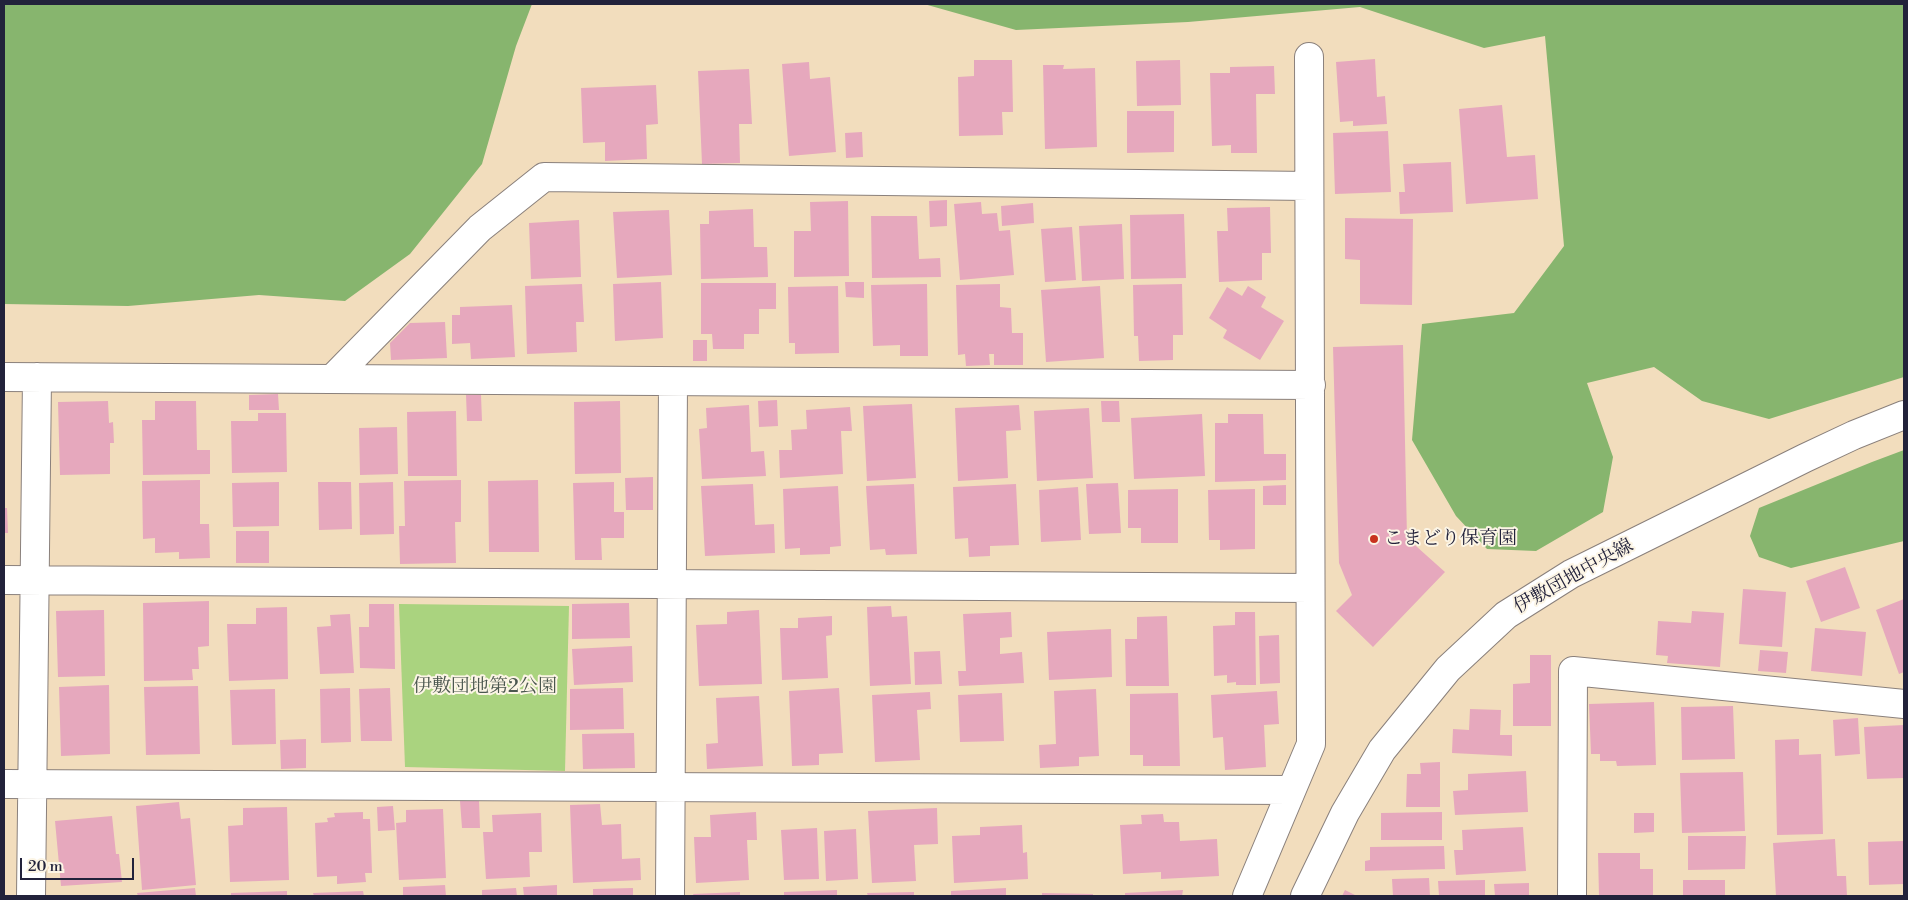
<!DOCTYPE html>
<meta charset="utf-8">
<style>
body{margin:0}
#map{position:relative;width:1908px;height:900px;overflow:hidden;background:#f2ddbd;font-family:"Libre Bodoni",serif}
canvas{display:block}
.frame{position:absolute;inset:0;border:5px solid #22223b;pointer-events:none}
.scale{position:absolute;left:20px;top:858px;width:114px;height:22px;box-sizing:border-box;border:2px solid #22223b;border-top:0;padding-left:6px;font-size:15px;line-height:18px;white-space:nowrap;color:#22223b;-webkit-text-stroke:4px #fcf5e5;paint-order:stroke}
</style>
<div id="map">
<canvas width="1908" height="900"></canvas>
<div class="frame"></div>
<div class="scale">20 m</div>
</div>
<script>
const g = document.querySelector('canvas').getContext('2d');
g.lineJoin = 'round';
function paint(path, color) { g.fillStyle = color; g.fill(path, 'evenodd'); }
const toPath = rows => new Path2D(rows.map(r => 'M' + r).join(''));
function stroke(path, color, width, dash) { g.strokeStyle = color; g.lineWidth = width; g.lineCap = dash ? 'butt' : 'round'; g.setLineDash(dash || []); g.stroke(path); }
function write(font, color, halo, rows, align = 'center') {
  g.font = font + ' "Libre Bodoni","Noto Serif JP",serif'; g.lineWidth = 4; g.setLineDash([]); g.textBaseline = 'middle'; g.strokeStyle = halo; g.fillStyle = color; for (const [text, x, y, turn = 0] of rows) {
    g.save(); g.translate(x, y); g.rotate((+turn || 0) * Math.PI / 180); g.textAlign = isNaN(turn) ? turn : align; if (halo) g.strokeText(text, 0, 0); g.fillText(text, 0, 0); g.restore();
  }
}
paint(toPath([
 [399,604,569,606,565,771,405,767]
]), '#aad37f');
paint(toPath([
 [4,4,532,4,516,46,482,164,410,254,345,301,259,295,128,306,4,304],
 [924,4,1904,4,1904,377,1769,419,1702,401,1654,367,1587,383,1613,457,1603,512,1536,551,1487,549,1456,516,1412,440,1422,324,1514,313,1564,246,1545,36,1484,48,1360,7,1188,22,1016,30],
 [1904,450,1904,541,1791,568,1759,557,1750,536,1759,508,1872,462]
]), '#87b56e');
paint(toPath([
 [1375,59,1377,97,1385,96,1387,124,1353,126,1353,121,1340,122,1336,62],
 [974,60,1012,60,1013,112,1002,112,1003,135,959,136,958,77,974,76],
 [1180,60,1181,105,1137,106,1136,61],
 [809,62,810,79,830,77,836,152,789,156,782,64],
 [1043,65,1064,65,1063,69,1095,68,1097,147,1045,149],
 [1274,66,1275,94,1256,94,1257,153,1231,153,1231,145,1212,146,1210,73,1230,73,1230,67],
 [749,69,752,124,739,124,740,163,702,164,698,71],
 [656,85,658,124,646,125,647,159,605,161,605,142,583,143,581,88],
 [1502,105,1507,157,1535,155,1538,199,1466,204,1459,109],
 [1127,111,1174,111,1174,152,1127,153],
 [1388,131,1391,192,1335,194,1333,133],
 [862,132,863,157,846,158,845,133],
 [1451,162,1453,212,1400,214,1399,192,1405,192,1403,164],
 [947,200,947,226,930,227,929,201],
 [848,201,849,276,794,277,794,231,811,231,810,202],
 [981,202,982,214,997,213,999,231,1010,230,1014,275,960,280,954,204],
 [1033,203,1034,223,1002,226,1001,206],
 [1270,207,1271,253,1262,253,1262,280,1219,282,1217,231,1228,231,1227,208],
 [753,209,754,247,767,247,768,277,701,279,700,224,709,224,709,211],
 [669,210,672,275,617,278,613,212],
 [1184,214,1186,278,1131,279,1130,215],
 [871,216,917,216,919,259,940,258,941,277,872,278],
 [1345,218,1413,219,1412,305,1360,304,1360,260,1345,259],
 [579,220,581,277,531,279,529,223],
 [1122,224,1124,279,1082,281,1079,226],
 [1072,227,1076,280,1045,282,1041,229],
 [661,282,663,338,615,341,613,284],
 [845,282,864,282,864,298,846,297],
 [701,283,776,283,776,309,759,309,759,334,744,334,744,349,713,349,712,334,701,334],
 [582,284,584,322,576,322,577,352,527,354,525,286],
 [927,284,928,356,900,356,900,345,873,346,871,285],
 [1000,284,1000,307,1011,308,1012,333,1023,333,1023,365,994,365,994,354,989,354,990,365,966,366,965,354,958,355,956,285],
 [1182,284,1183,335,1173,335,1173,360,1139,361,1138,336,1134,336,1133,285],
 [838,286,839,353,795,354,795,343,789,343,788,287],
 [1100,286,1104,358,1046,362,1041,290],
 [1248,286,1266,297,1261,307,1284,321,1260,360,1223,338,1227,330,1209,318,1227,287,1242,296],
 [512,305,515,357,471,359,470,343,452,344,452,315,460,315,460,307],
 [445,322,447,358,391,360,390,343,410,323],
 [693,340,707,340,707,361,693,361],
 [1403,345,1407,538,1445,572,1373,647,1336,611,1352,595,1339,563,1333,347],
 [278,394,279,410,249,410,249,395],
 [466,395,481,395,482,421,467,421],
 [777,400,778,426,759,427,758,401],
 [108,401,109,423,113,422,114,443,110,443,110,474,60,475,58,402],
 [155,401,196,401,197,450,210,450,210,474,143,475,142,420,155,420],
 [620,401,621,473,575,474,574,402],
 [1101,401,1119,401,1120,422,1102,422],
 [912,404,916,478,867,481,863,406],
 [749,405,751,452,764,451,766,476,702,479,699,429,707,428,706,408],
 [1019,405,1021,430,1006,431,1008,478,958,481,955,408],
 [850,407,852,431,841,431,843,474,780,478,779,450,792,450,791,430,807,429,806,410],
 [1089,408,1093,478,1037,481,1034,411],
 [456,411,457,476,408,476,407,412],
 [258,413,286,413,287,472,232,473,231,421,258,421],
 [1202,414,1205,476,1134,479,1131,418],
 [1228,414,1263,414,1264,454,1286,454,1286,480,1215,482,1215,423,1228,423],
 [397,427,398,474,360,475,359,428],
 [653,477,653,510,626,510,625,478],
 [200,480,200,524,209,524,210,558,179,559,179,552,155,553,155,538,143,539,142,481],
 [461,480,461,522,455,522,456,563,400,564,399,526,405,526,404,481],
 [538,480,539,552,489,552,488,481],
 [279,482,279,526,233,527,232,483],
 [318,482,351,482,352,529,319,530],
 [393,482,394,534,360,535,359,483],
 [614,482,614,512,624,512,624,538,601,538,602,560,575,560,573,483],
 [1118,483,1121,533,1089,534,1086,484],
 [753,484,755,525,774,524,775,553,705,556,701,486],
 [914,484,917,554,886,555,885,549,870,550,866,486],
 [1016,484,1019,545,990,546,990,556,969,557,968,538,955,539,953,487],
 [1286,485,1286,505,1263,505,1263,486],
 [838,486,841,546,830,547,830,554,800,555,800,548,785,549,783,489],
 [1078,487,1081,540,1041,542,1039,490],
 [1178,489,1178,543,1141,543,1141,528,1128,528,1128,490],
 [1255,489,1255,549,1220,550,1220,540,1209,540,1208,490],
 [4,508,7,508,8,533,4,533],
 [236,531,269,531,269,563,236,563],
 [1845,567,1860,608,1821,622,1806,581],
 [1743,589,1786,592,1782,647,1739,644],
 [1904,599,1904,672,1899,674,1876,610],
 [209,601,209,646,198,647,199,669,192,669,193,680,144,681,143,603],
 [629,603,630,638,572,639,572,604],
 [369,604,394,604,395,669,360,668,359,627,369,627],
 [891,606,892,617,907,616,911,684,870,686,867,607],
 [287,607,288,679,229,681,227,624,256,624,256,608],
 [104,610,105,676,58,677,56,611],
 [759,610,762,684,699,686,696,625,727,624,727,612],
 [1692,611,1724,613,1720,667,1667,663,1668,656,1656,655,1658,621,1691,623],
 [1011,612,1012,637,1000,638,1000,654,1022,652,1024,683,959,686,958,671,966,671,963,614],
 [1235,612,1255,612,1256,685,1236,685,1236,682,1227,683,1227,675,1214,676,1213,626,1235,625],
 [350,614,354,673,320,674,317,627,331,626,330,615],
 [832,616,832,635,826,636,828,678,782,680,780,628,798,628,798,618],
 [1167,616,1169,686,1126,686,1125,639,1137,639,1137,617],
 [1815,628,1866,632,1862,676,1811,671],
 [1111,629,1112,677,1049,680,1047,632],
 [1279,635,1280,683,1260,684,1259,636],
 [632,646,633,682,574,685,572,649],
 [1760,650,1788,652,1786,673,1758,671],
 [940,651,942,684,915,685,914,652],
 [1530,655,1551,655,1551,726,1513,726,1513,684,1530,683],
 [109,685,110,754,61,756,59,687],
 [198,686,200,754,146,755,144,687],
 [350,688,351,742,321,743,320,689],
 [390,688,392,741,361,741,359,689],
 [623,688,624,729,570,730,570,689],
 [839,688,843,753,819,754,819,765,792,766,789,691],
 [275,689,276,744,232,745,230,690],
 [1096,689,1099,756,1079,757,1079,766,1040,768,1039,745,1056,744,1054,691],
 [1277,691,1279,724,1264,725,1266,767,1225,770,1223,737,1213,738,1211,695],
 [930,692,931,709,917,710,920,760,875,762,872,695],
 [1002,693,1004,741,960,742,958,695],
 [1178,693,1180,766,1143,766,1143,755,1130,755,1130,694],
 [759,696,763,766,707,769,706,744,718,743,716,698],
 [1654,702,1656,765,1617,766,1616,761,1600,761,1600,754,1591,754,1589,704],
 [1733,706,1735,759,1682,760,1681,707],
 [1470,709,1501,710,1500,735,1512,735,1512,756,1452,753,1453,729,1469,730],
 [1858,718,1860,754,1835,756,1833,720],
 [1904,725,1904,778,1867,779,1864,727],
 [634,733,635,768,583,769,582,734],
 [306,739,306,768,281,769,280,740],
 [1799,739,1799,755,1821,754,1823,834,1777,835,1775,740],
 [1440,762,1440,807,1406,807,1407,774,1421,774,1420,763],
 [1526,771,1528,812,1455,815,1453,791,1468,790,1468,774],
 [1743,772,1745,831,1682,833,1680,773],
 [479,800,480,828,462,828,460,801],
 [179,802,181,819,190,818,196,885,142,890,136,806],
 [600,804,602,825,621,824,622,859,640,858,641,880,573,883,570,805],
 [393,806,395,830,378,831,377,807],
 [287,807,289,880,230,882,228,826,243,825,243,808],
 [937,808,938,844,914,845,916,881,872,883,868,811],
 [443,809,446,878,399,880,396,823,406,822,406,810],
 [363,812,363,819,370,819,372,873,365,873,366,882,337,884,337,876,317,877,315,823,328,822,327,818,335,817,334,813],
 [756,812,757,840,747,840,749,880,696,883,694,837,711,837,710,815],
 [1442,812,1442,840,1381,840,1381,813],
 [541,813,542,852,529,852,530,877,486,879,483,832,493,832,492,815],
 [1634,813,1654,813,1654,832,1634,833],
 [1163,814,1164,822,1179,822,1180,841,1217,839,1219,876,1161,879,1161,872,1123,874,1120,825,1142,824,1141,815],
 [112,816,116,854,119,854,122,882,61,886,55,821],
 [1022,825,1023,853,1027,852,1028,879,954,883,952,836,980,835,980,827],
 [1523,827,1526,871,1456,875,1454,850,1463,850,1462,830],
 [817,828,819,879,784,880,781,830],
 [856,829,858,879,826,881,824,831],
 [1688,836,1746,836,1745,869,1688,870],
 [1835,839,1837,876,1846,876,1847,896,1776,896,1773,843],
 [1904,841,1904,884,1869,885,1868,842],
 [1444,846,1445,869,1365,871,1365,861,1370,860,1370,847],
 [1598,853,1640,853,1640,869,1653,869,1653,896,1599,896],
 [1429,878,1430,896,1393,896,1392,879],
 [1485,880,1485,896,1439,896,1438,881],
 [1683,880,1725,880,1725,896,1683,896],
 [1529,883,1529,896,1495,896,1494,884],
 [445,885,446,896,403,896,403,887],
 [557,885,557,896,524,896,523,887],
 [195,888,196,896,138,896,137,893],
 [516,888,517,896,482,896,482,890],
 [633,888,633,896,593,896,593,889],
 [1006,888,1006,896,951,896,951,891],
 [837,890,837,896,784,896,784,892],
 [1183,890,1182,896,1125,896,1125,893],
 [1345,890,1357,896,1342,896],
 [287,891,287,896,231,896,231,893],
 [363,891,364,896,314,896,313,893],
 [740,892,740,896,694,896,693,894],
 [914,892,914,896,868,896,867,893],
 [1042,893,1093,894,1093,896,1042,896]
]), '#e6a8bd');
const minor = toPath([
 [4,377,1311,385],
 [332,379,480,228,544,177,1309,186],
 [4,580,1310,588],
 [4,784,1290,790],
 [31,896,37,377],
 [670,896,673,382],
 [1247,896,1311,744,1309,57],
 [1305,896,1345,813,1382,750,1448,669,1506,615,1571,574,1805,458,1854,435,1904,415],
 [1572,896,1573,671,1904,704]
]);
stroke(minor, '#8a807c', 30);
stroke(minor, '#fff', 28);
for (const [x, y, r, color] of [
 [1374,539,5,"#c8321e"]
]) { const dot = new Path2D(); dot.arc(x, y, r, 0, 2 * Math.PI); g.fillStyle = color; g.fill(dot); stroke(dot, '#fcf5e5', 2); }
write('19px', '#22223b', '#fcf5e5', [
 ["こまどり保育園",1384,539]
], 'left');
write('19px', '#22223b', '#fcf5e5', [
 ["伊敷団地中央線",1574,577,-29]
]);
write('19px', '#4b574f', '#fcf5e5', [
 ["伊敷団地第2公園",485,687]
]);
</script>
